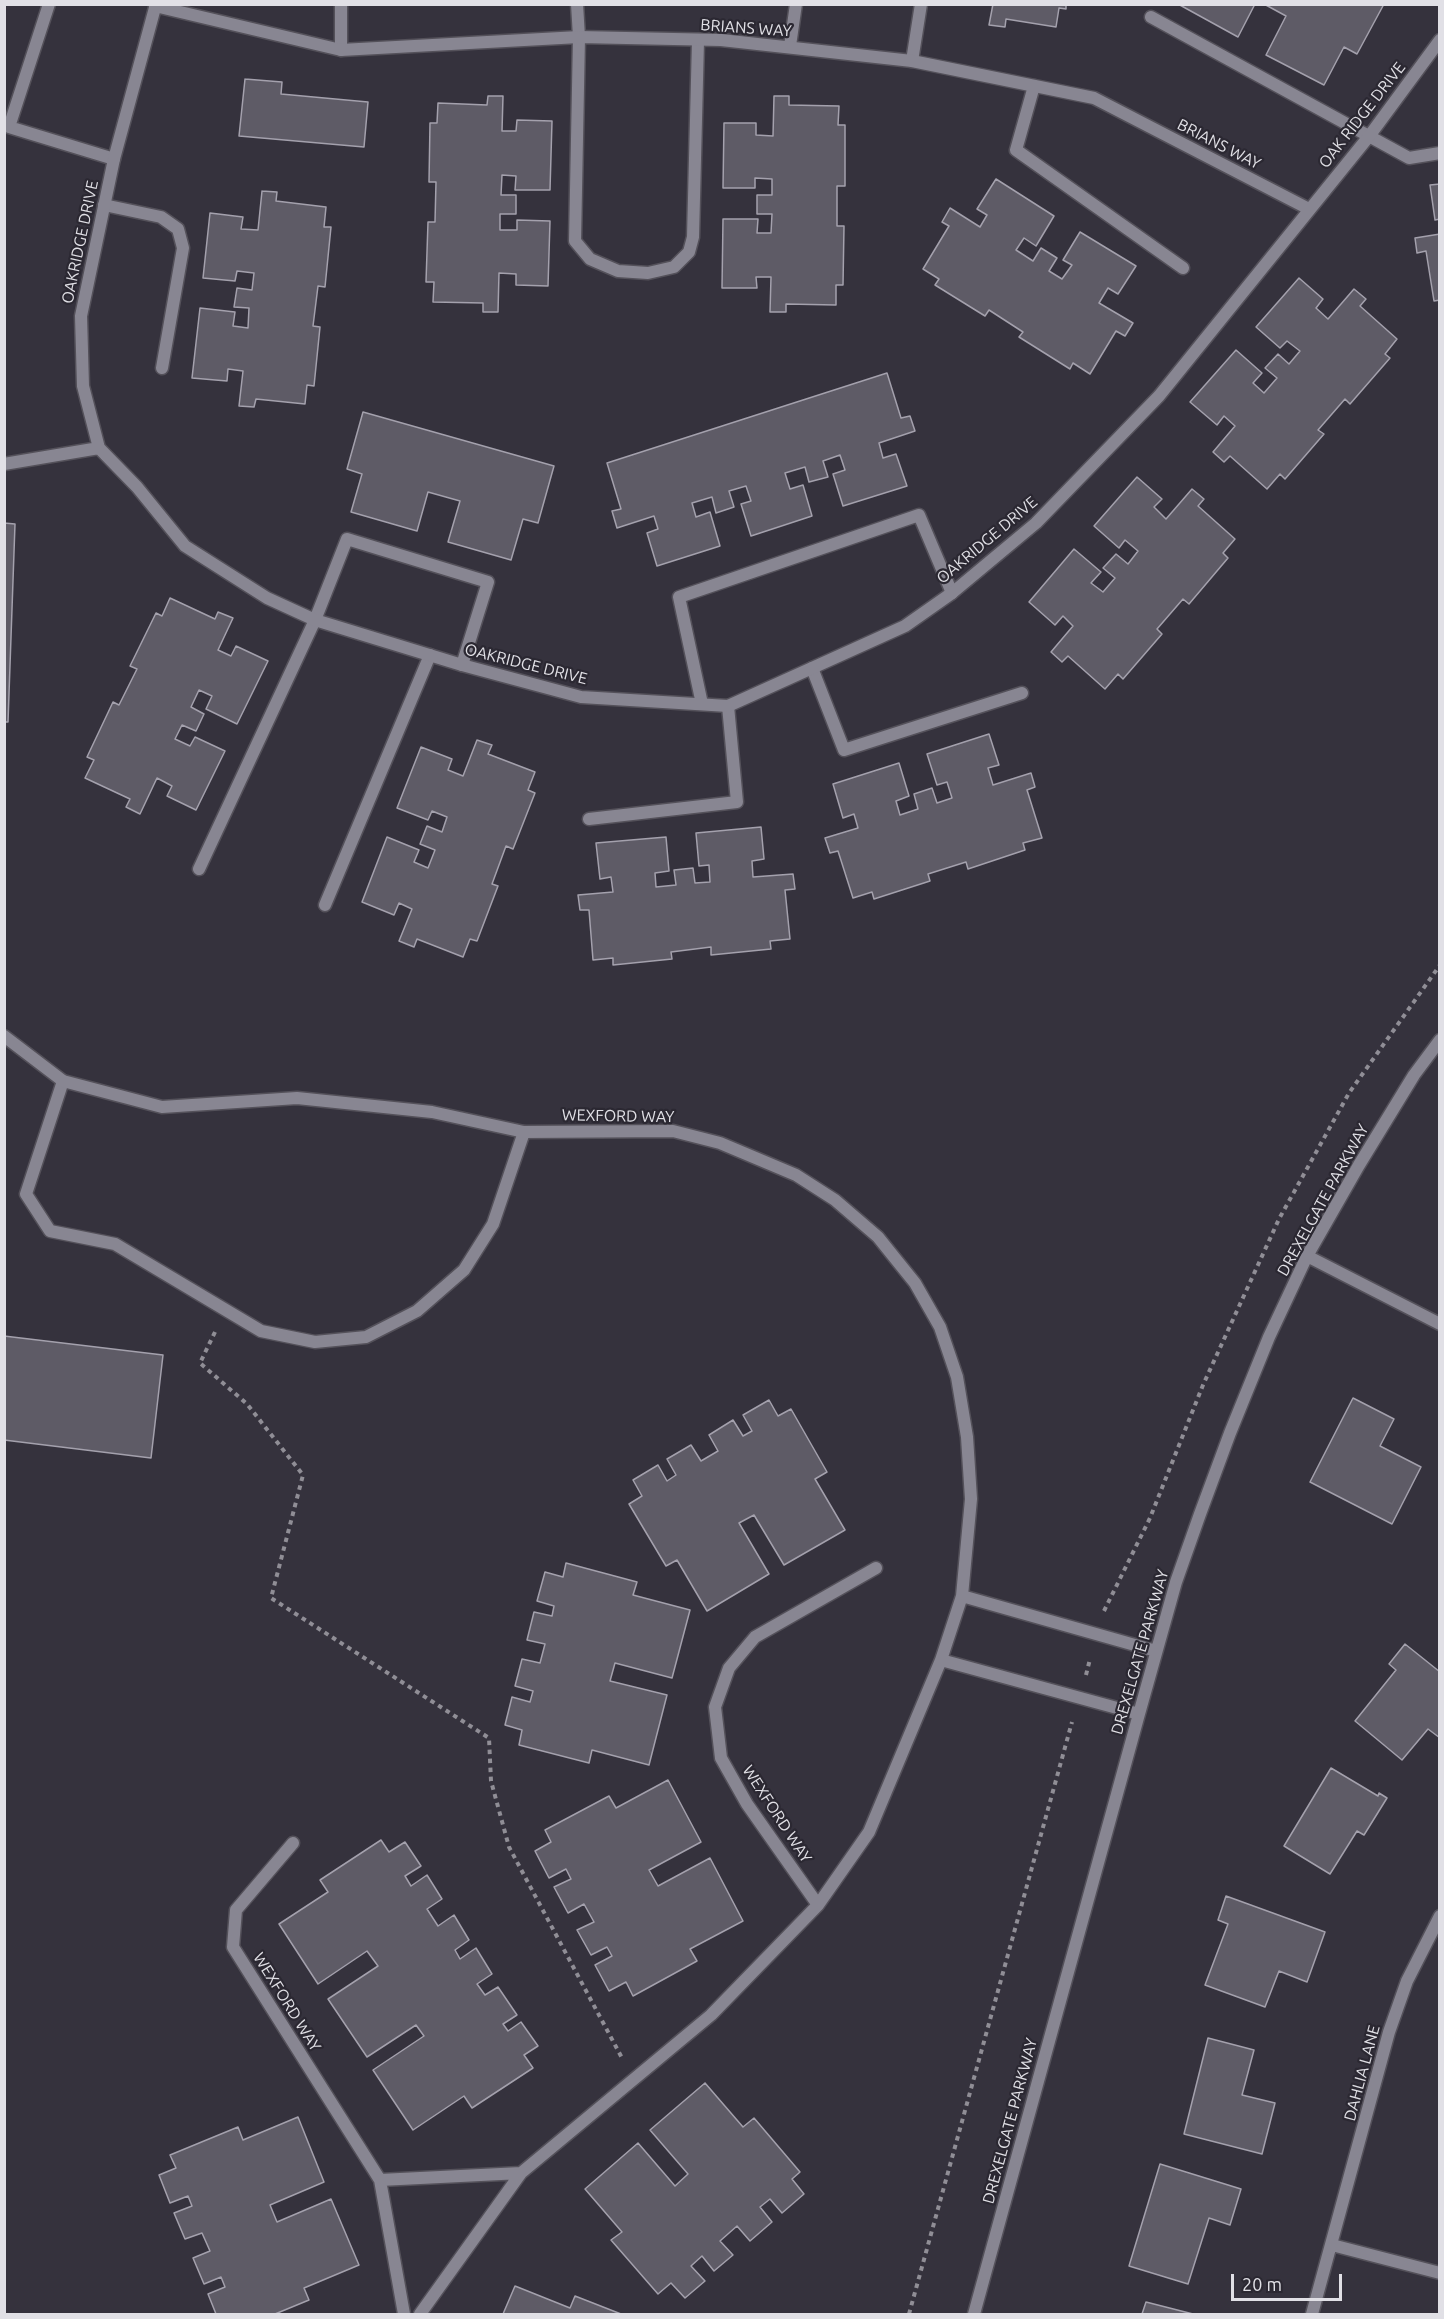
<!DOCTYPE html>
<style>
body{margin:0}
#map{position:relative;width:1444px;height:2319px;overflow:hidden;background:#35323d;font-family:Ubuntu,sans-serif}
canvas{display:block}
.frame{position:absolute;inset:0;border:6px solid #e1e0e6;pointer-events:none}
.scale{position:absolute;left:1231px;top:2274px;width:111px;height:27px;box-sizing:border-box;border:3px solid #e1e0e6;border-top:0;padding-left:8px;font-size:18px;line-height:21px;white-space:nowrap;color:#e1e0e6;-webkit-text-stroke:4px #2b2832;paint-order:stroke}
</style>
<div id="map">
<canvas width="1444" height="2319"></canvas>
<div class="frame"></div>
<div class="scale">20 m</div>
</div>
<script>
const g = document.querySelector('canvas').getContext('2d');
g.lineJoin = 'round';
function paint(path, color) { g.fillStyle = color; g.fill(path, 'evenodd'); }
const toPath = rows => new Path2D(rows.map(r => 'M' + r).join(''));
function stroke(path, color, width, dash) { g.strokeStyle = color; g.lineWidth = width; g.lineCap = dash ? 'butt' : 'round'; g.setLineDash(dash || []); g.stroke(path); }
function write(font, color, halo, rows, align = 'center') {
  g.font = font + ' Ubuntu,sans-serif'; g.lineWidth = 4.5; g.setLineDash([]); g.textBaseline = 'middle'; g.strokeStyle = halo; g.fillStyle = color; for (const [text, x, y, turn = 0] of rows) {
    g.save(); g.translate(x, y); g.rotate((+turn || 0) * Math.PI / 180); g.textAlign = isNaN(turn) ? turn : align; if (halo) g.strokeText(text, 0, 0); g.fillText(text, 0, 0); g.restore();
  }
}
const building = toPath([
 [993,4,1066,4,1066,9,1059,8,1056,27,1006,19,1005,27,989,25,993,4],
 [1178,4,1255,4,1238,37,1178,4],
 [1264,4,1384,4,1357,54,1344,47,1324,85,1266,55,1286,16,1264,4],
 [245,79,282,82,281,94,368,102,364,147,239,136,245,79],
 [488,96,503,96,502,131,516,131,517,120,552,121,550,190,515,190,516,176,502,175,501,195,516,195,516,214,500,214,500,230,517,230,517,220,550,221,548,286,516,285,516,274,499,273,498,312,483,312,483,303,433,302,434,282,426,282,428,222,435,222,436,182,429,182,430,123,437,123,438,103,487,105,488,96],
 [774,96,789,96,789,105,839,106,838,125,845,125,845,186,837,186,837,226,844,226,843,285,836,285,836,305,786,304,786,312,770,312,771,277,756,277,757,288,722,288,723,219,758,219,757,233,771,233,772,214,757,214,757,195,772,195,772,179,755,178,755,188,723,188,724,123,756,123,756,135,773,136,774,96],
 [996,179,1054,216,1036,246,1024,238,1016,250,1033,261,1041,248,1057,258,1049,271,1062,279,1072,265,1063,260,1080,232,1136,266,1118,294,1108,288,1099,303,1133,323,1125,336,1116,331,1090,374,1073,363,1070,369,1019,337,1023,332,989,310,985,316,935,285,939,279,923,269,949,226,942,222,950,208,980,227,987,215,977,209,996,179],
 [1440,184,1440,219,1435,220,1430,185,1440,184],
 [262,191,277,192,276,201,326,207,324,227,331,227,325,287,318,286,313,326,320,327,314,386,307,385,305,404,256,399,254,407,239,406,243,371,228,369,227,381,192,378,200,308,235,312,233,326,248,328,249,308,234,307,237,288,252,290,254,273,237,271,235,281,203,278,210,213,243,217,241,229,258,230,262,191],
 [1440,234,1440,300,1434,301,1426,251,1417,253,1415,238,1440,234],
 [1299,278,1323,299,1316,308,1328,319,1354,289,1366,299,1360,306,1397,339,1385,354,1390,358,1350,404,1345,399,1318,430,1324,434,1285,479,1280,474,1267,489,1230,456,1224,462,1213,452,1235,426,1224,416,1217,425,1190,402,1236,350,1262,373,1253,383,1264,393,1277,378,1265,368,1278,354,1289,364,1300,351,1287,341,1280,348,1256,327,1299,278],
 [887,373,901,418,910,416,915,431,879,443,883,458,896,454,907,486,843,506,833,474,845,470,840,455,823,461,828,477,809,482,805,467,785,473,790,489,803,485,812,516,751,536,741,504,751,501,746,486,729,491,734,507,716,513,712,497,692,503,696,517,710,512,720,546,657,566,647,533,658,529,654,516,617,528,612,511,621,509,607,463,887,373],
 [363,412,554,466,538,523,523,519,511,560,448,542,460,501,428,492,417,531,351,512,362,474,347,469,363,412],
 [1137,477,1162,499,1154,507,1166,519,1192,489,1204,499,1198,506,1235,539,1223,553,1228,558,1189,604,1183,599,1157,629,1162,634,1123,679,1118,674,1105,689,1068,656,1062,662,1051,652,1073,626,1063,616,1055,625,1029,602,1074,549,1101,572,1091,583,1103,592,1115,578,1103,568,1116,554,1128,564,1138,551,1125,540,1119,548,1094,526,1137,477],
 [4,523,15,524,8,722,4,722,4,523],
 [170,598,215,619,218,612,233,618,218,650,231,656,236,646,268,661,237,724,206,709,212,696,199,690,191,707,204,714,196,731,182,725,175,739,190,746,195,737,225,751,196,810,167,796,172,786,157,778,140,814,126,807,130,799,85,778,94,760,87,757,113,702,119,705,137,669,130,666,156,613,162,616,170,598],
 [989,734,999,765,988,768,993,785,1031,773,1035,787,1027,790,1042,838,1023,843,1025,850,968,869,966,862,928,874,930,881,874,899,872,892,853,898,838,851,830,853,825,838,858,828,854,814,843,818,833,784,899,763,909,796,896,801,900,815,918,809,914,794,932,788,937,803,952,798,947,782,937,785,927,754,989,734],
 [477,740,492,745,488,754,535,772,528,790,535,793,513,849,506,846,492,884,498,886,477,941,470,939,463,957,417,939,414,947,399,941,412,909,399,903,394,915,362,902,387,837,419,850,414,862,428,868,435,850,420,844,427,826,442,832,447,817,432,811,428,820,397,808,421,747,452,759,448,770,463,776,477,740],
 [761,827,764,859,752,861,753,877,793,874,795,889,785,890,790,939,770,941,771,949,711,955,711,947,671,952,672,959,613,965,613,958,593,960,589,910,580,910,578,895,613,892,611,877,600,879,596,843,666,837,669,871,655,873,656,887,676,885,674,870,693,868,695,883,710,882,709,865,699,866,696,833,761,827],
 [4,1336,163,1355,151,1458,4,1440,4,1336],
 [1353,1398,1394,1419,1380,1446,1421,1467,1392,1524,1310,1482,1353,1398],
 [769,1400,778,1416,791,1409,827,1472,815,1479,845,1530,784,1565,754,1515,739,1523,769,1574,707,1611,677,1560,666,1566,629,1504,642,1496,633,1480,658,1465,667,1481,676,1475,667,1459,691,1445,701,1461,718,1451,709,1435,733,1420,743,1436,752,1431,743,1415,769,1400],
 [566,1563,637,1582,633,1595,690,1610,672,1678,615,1663,610,1681,667,1695,649,1765,592,1750,589,1763,519,1745,522,1730,505,1725,512,1697,530,1702,533,1691,515,1686,522,1659,540,1663,545,1644,527,1640,534,1612,552,1616,554,1606,537,1601,545,1572,563,1577,566,1563],
 [1405,1644,1440,1672,1440,1738,1428,1729,1402,1760,1355,1721,1396,1670,1389,1664,1405,1644],
 [1331,1768,1378,1796,1379,1793,1387,1798,1364,1835,1357,1831,1330,1874,1284,1846,1331,1768],
 [668,1780,701,1842,649,1870,658,1886,710,1858,743,1921,690,1949,697,1961,633,1996,626,1982,609,1991,595,1965,612,1956,607,1947,591,1955,577,1930,594,1922,584,1904,568,1913,554,1887,571,1879,566,1869,549,1878,535,1851,551,1842,545,1830,609,1796,616,1808,668,1780],
 [381,1840,389,1852,405,1842,421,1866,405,1876,411,1886,427,1875,442,1899,427,1909,438,1926,454,1915,469,1940,455,1950,460,1959,476,1948,492,1974,477,1984,485,1995,498,1987,517,2015,503,2024,508,2031,521,2022,538,2046,524,2055,533,2068,472,2108,464,2096,413,2130,373,2070,424,2036,416,2025,367,2057,328,1999,378,1966,367,1951,318,1984,279,1924,328,1892,320,1880,381,1840],
 [1226,1896,1325,1932,1307,1982,1279,1971,1265,2007,1205,1985,1228,1924,1218,1920,1226,1896],
 [1208,2038,1254,2050,1242,2095,1275,2103,1262,2154,1184,2134,1208,2038],
 [705,2083,743,2127,754,2118,800,2172,792,2179,804,2194,782,2213,770,2199,760,2207,772,2222,750,2241,737,2226,720,2241,733,2255,714,2271,702,2256,691,2266,705,2281,685,2298,671,2283,658,2294,611,2240,622,2232,585,2189,638,2143,675,2186,688,2174,650,2130,705,2083],
 [298,2117,324,2182,270,2205,277,2222,331,2199,359,2265,304,2288,309,2300,275,2314,216,2314,208,2294,225,2287,221,2277,204,2284,193,2258,210,2251,202,2233,185,2239,174,2213,192,2206,188,2196,170,2203,159,2175,176,2168,170,2155,238,2127,243,2140,298,2117],
 [1160,2164,1241,2189,1230,2225,1209,2218,1188,2284,1129,2266,1160,2164],
 [515,2286,570,2308,575,2296,621,2314,503,2314,515,2286],
 [1146,2302,1193,2314,1142,2314,1146,2302]
]);
paint(building, '#5e5b66');
stroke(building, '#a4a1ad', 1.5);
const lane = toPath([
 [49,4,9,127,114,159],
 [577,4,579,37,575,241,590,259,618,271,648,273,674,267,689,252,693,237,698,41],
 [1151,17,1409,158,1440,153],
 [790,46,796,4],
 [341,50,341,4],
 [912,61,921,4],
 [1034,86,1016,150,1183,268],
 [104,205,161,217,178,229,183,248,162,368],
 [812,668,844,750,1022,693],
 [702,704,679,597,919,515,952,593],
 [589,819,737,802,728,706],
 [199,869,315,620,347,539,488,582,462,665],
 [325,905,430,655],
 [63,1081,26,1194,50,1231,115,1244,261,1331,315,1342,366,1337,417,1311,464,1270,493,1224,524,1132]
]);
const street = toPath([
 [156,4,114,159,81,316,83,386,99,448,137,487,185,546,267,598,315,620,462,665,581,697,728,706,905,626,952,593,1036,523,1159,396,1370,135,1440,40],
 [155,6,341,50,579,37,721,40,912,61,1094,98,1309,209],
 [4,464,99,448],
 [4,1036,63,1081,162,1107,297,1098,432,1112,524,1132,673,1131,720,1143,796,1175,835,1200,878,1237,894,1257,915,1283,940,1327,957,1377,967,1437,971,1499,962,1596,941,1660,869,1832,818,1905,711,2015,521,2173,380,2180,233,1947,236,1910,293,1843],
 [1307,1256,1440,1324],
 [962,1596,1156,1651],
 [941,1660,1139,1714],
 [818,1905,747,1804,721,1758,715,1707,729,1668,755,1637,876,1568],
 [380,2180,404,2314],
 [1332,2245,1440,2273],
 [420,2314,521,2173],
 [974,2314,1139,1714,1176,1582,1200,1514,1230,1433,1269,1337,1307,1256,1359,1165,1414,1075,1440,1040],
 [1312,2314,1389,2032,1407,1981,1440,1916]
]);
stroke(lane, '#54515a', 15);
stroke(street, '#54515a', 15);
stroke(toPath([
 [215,1332,200,1363,247,1404,303,1475,271,1598,489,1738,491,1781,509,1847,622,2058],
 [1104,1611,1150,1518,1203,1385,1279,1219,1349,1093,1440,965],
 [1086,1675,1090,1659],
 [909,2314,1072,1722]
]), '#908e96', 4, [4.5, 4.5]);
stroke(lane, '#888692', 12);
stroke(street, '#888692', 12);
write('16px', '#e1e0e6', '#2b2832', [
 ["BRIANS WAY",746,28,4],
 ["OAK RIDGE DRIVE",1362,115,-52],
 ["BRIANS WAY",1219,144,27],
 ["OAKRIDGE DRIVE",80,242,-78],
 ["OAKRIDGE DRIVE",987,540,-40],
 ["OAKRIDGE DRIVE",526,664,14],
 ["WEXFORD WAY",618,1116,1],
 ["DREXELGATE PARKWAY",1323,1200,-61],
 ["DREXELGATE PARKWAY",1140,1652,-74],
 ["WEXFORD WAY",777,1814,57],
 ["WEXFORD WAY",287,2002,58],
 ["DAHLIA LANE",1362,2073,-75],
 ["DREXELGATE PARKWAY",1010,2121,-75]
]);
</script>
